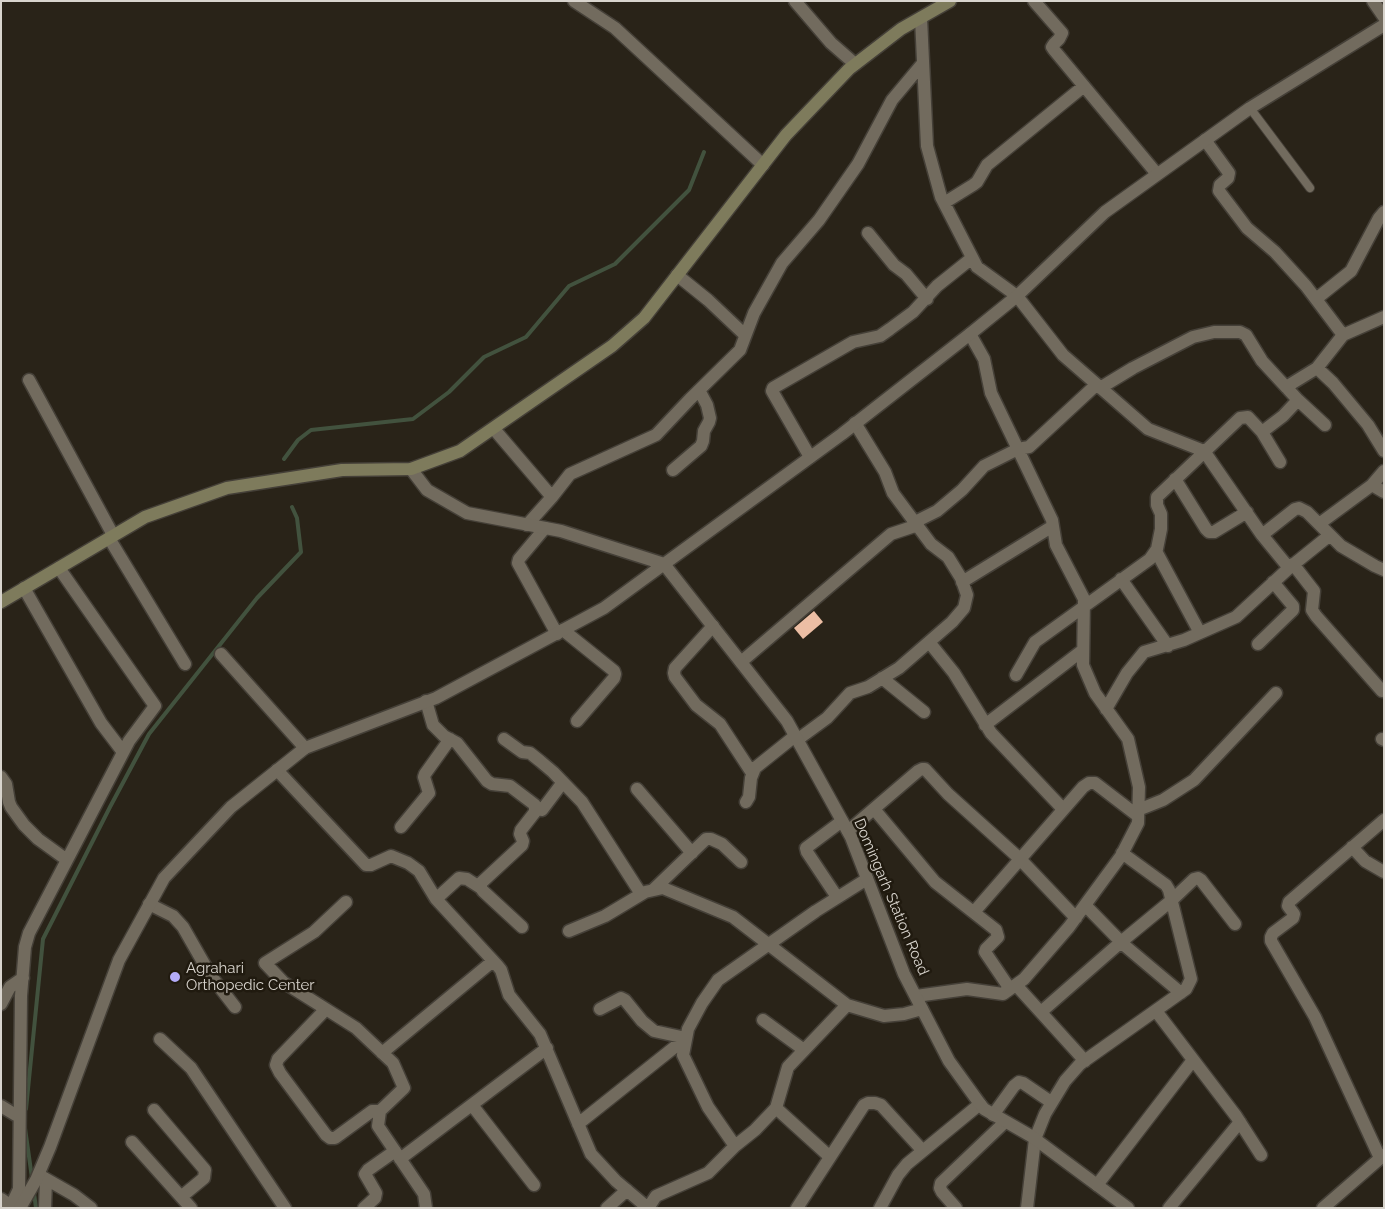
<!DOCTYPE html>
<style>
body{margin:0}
#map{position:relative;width:1385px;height:1209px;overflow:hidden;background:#292318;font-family:Raleway,sans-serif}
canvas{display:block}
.frame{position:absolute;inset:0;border:2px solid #d8d4cd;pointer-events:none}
</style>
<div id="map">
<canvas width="1385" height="1209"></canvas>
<div class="frame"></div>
</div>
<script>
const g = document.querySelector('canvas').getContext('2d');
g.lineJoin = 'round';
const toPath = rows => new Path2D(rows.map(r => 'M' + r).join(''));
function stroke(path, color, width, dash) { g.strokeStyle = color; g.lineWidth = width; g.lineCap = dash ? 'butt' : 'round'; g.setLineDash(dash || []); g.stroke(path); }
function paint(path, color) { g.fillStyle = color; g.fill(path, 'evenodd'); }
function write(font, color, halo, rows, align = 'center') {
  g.font = font + ' Raleway,sans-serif'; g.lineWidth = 5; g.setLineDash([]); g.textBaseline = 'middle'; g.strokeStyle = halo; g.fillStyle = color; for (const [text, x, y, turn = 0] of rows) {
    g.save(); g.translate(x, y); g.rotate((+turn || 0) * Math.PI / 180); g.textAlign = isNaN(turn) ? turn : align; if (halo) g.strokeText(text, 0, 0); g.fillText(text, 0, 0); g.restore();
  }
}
stroke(toPath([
 [284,459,298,440,311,430,413,419,449,392,484,357,526,337,569,286,615,264,689,190,704,152],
 [26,1109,43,939,110,807,149,734,257,598,301,552,297,518,292,507],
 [25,1128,32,1178],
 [34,1193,36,1208]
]), '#42523e', 4);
paint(toPath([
 [814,611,823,622,803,639,794,628]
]), '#ecbea4');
const service = toPath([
 [1250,108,1310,188]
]);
const minor = toPath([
 [574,1,615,28,763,165],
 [795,1,831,43,855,64],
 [1034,1,1062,33,1059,39,1054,44,1052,47,1054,50,1157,174],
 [1373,1,1384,17],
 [921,18,927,146,941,197,977,267,1017,296,1063,355,1148,429,1204,451,1262,535,1289,568],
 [1205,140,1229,173,1228,178,1220,185,1219,191,1247,228,1275,252,1306,286,1343,335],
 [944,203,973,185,977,182,987,165,1084,86],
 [868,233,894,265,906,274,927,299],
 [677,275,708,300,745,335],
 [1316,299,1351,271,1379,218,1384,212],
 [1317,368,1333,383,1368,425,1384,451],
 [29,380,113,535],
 [1286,387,1317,368,1343,335,1384,317],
 [1100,388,1133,368,1193,337,1214,332,1240,332,1246,335,1262,361,1298,400,1325,425],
 [494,429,552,497],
 [1262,432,1283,416,1298,400],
 [810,457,772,391,773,388,853,342,880,336,890,329,913,312,937,286,972,258],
 [673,470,701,446,703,441,704,431,709,422,710,418,707,405,699,390],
 [1175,479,1206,529,1209,532,1214,532,1247,512],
 [1372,485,1384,492],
 [915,522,937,511,962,490,984,466,1018,449,1029,447,1096,385],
 [1319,524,1372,485,1384,471],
 [527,525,552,497,570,474,656,435,690,399,740,350,754,313,782,263,819,220,858,164,892,100,923,63],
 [545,528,519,559,518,563,557,634],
 [1262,535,1295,509,1299,508,1307,512,1341,546,1375,566,1384,570],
 [109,538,185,664],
 [1156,551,1200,633],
 [1293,564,1314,591,1312,610,1316,616,1382,691],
 [1121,579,1168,646],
 [962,582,1053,526],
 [24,588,101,723,123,752],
 [713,626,675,668,674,673,675,677,696,705,720,724,752,773],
 [563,630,614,671,615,674,614,678,577,721],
 [929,642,954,673,991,733,1063,809],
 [1258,644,1293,610,1293,606,1273,582],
 [221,654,305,748],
 [741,662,891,534,918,525],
 [1016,675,1035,642,1150,559,1157,549,1161,529,1161,514,1157,505,1157,497,1240,418,1248,417,1262,432,1280,462],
 [882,678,924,712],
 [426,701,433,725,444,736,457,743,487,781,492,784,510,786,535,805,535,812,521,830,520,834,523,841,522,845,481,883,481,888,483,891,522,927],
 [1106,709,1127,673,1144,652,1184,640,1236,617,1289,568,1330,535],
 [985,725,1083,650],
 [504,739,522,752,530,753,540,761,553,772,582,802,641,894],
 [1382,739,1384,740],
 [797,740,827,718,850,693,868,687,899,668,952,622,964,608,967,595,961,578,948,557,931,544,893,493,885,472,855,423],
 [277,770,366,865,371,865,391,856,408,863,419,871,436,899,497,965,501,970,509,995,540,1034,591,1154,616,1181,648,1208],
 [1,777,6,784,9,802,11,807,24,825,38,839,67,860],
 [637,789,692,853],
 [746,802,749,797,751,778,755,768,795,736],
 [874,809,935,882,996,930,998,937,986,949,985,952,1010,989],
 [542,810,563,782],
 [1138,810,1163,800,1194,780,1276,693],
 [401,827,429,793,424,777,425,774,450,739],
 [848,831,918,771,922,769,925,769,948,794,1019,858,1076,918],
 [1352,847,1365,861,1384,872],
 [653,890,706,839,711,839,722,844,741,862],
 [837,897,807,852,806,848,842,821],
 [436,899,459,878,467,879,481,888],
 [346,902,314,932,265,963,283,982,356,1028,393,1063,404,1088,380,1111,378,1126,424,1194,426,1208],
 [149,904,173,916,183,927,211,976,235,1007],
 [1085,905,1124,945,1181,993],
 [974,912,1083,787,1089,783,1095,783,1138,816],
 [569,931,605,916,645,892,663,888,733,917,847,1005,884,1016,904,1014,922,1009],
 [1016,985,1085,1061],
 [916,996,967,989,1003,994,1024,979,1069,927,1085,905,1121,856,1138,823,1139,787,1128,739,1095,693,1083,665,1084,599,1056,545,1052,520,991,393,984,359,970,334],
 [1,1004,10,987,23,978],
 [847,1005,788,1067,776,1108,755,1130,735,1146,708,1107,683,1055,688,1029,702,1003,718,980,816,911,867,879],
 [326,1009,278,1059,276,1065,280,1073,326,1135,330,1138,335,1138,372,1111,380,1111],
 [600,1009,621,998,625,1000,642,1021,654,1031,686,1038],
 [1156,1011,1236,1116,1261,1155],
 [1041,1012,1121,942,1172,900,1194,879,1198,878,1201,880,1235,924],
 [763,1020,804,1050],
 [160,1039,191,1068,285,1208],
 [382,1053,493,961],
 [472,1105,534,1185],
 [1,1106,19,1117],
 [776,1108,830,1157],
 [154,1110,205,1170,204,1178,181,1197],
 [993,1115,1014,1086,1019,1082,1023,1083,1051,1102],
 [578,1124,686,1038],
 [132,1142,191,1208],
 [1380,1158,1315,1017,1271,941,1271,937,1273,933,1293,918,1294,914,1288,906,1289,902,1384,820],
 [400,1159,547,1048],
 [39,1175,74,1195,91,1208],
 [1097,1185,1193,1060],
 [1,1199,14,1208],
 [11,1206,19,1189,21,996,25,947,29,933,129,741,155,706,59,568],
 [45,1208,46,1180],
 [364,1208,375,1198,376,1193,365,1174,368,1170,395,1151],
 [607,1208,627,1190],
 [648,1208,656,1196,708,1173,735,1146],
 [797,1208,864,1105,868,1103,875,1103,881,1105,923,1151],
 [880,1208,898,1175,907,1164,980,1104],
 [956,1208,942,1192,940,1188,941,1183,1005,1122],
 [1027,1208,1035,1139,1045,1114,1065,1081,1080,1064,1186,989,1191,979,1169,890,1166,885,1122,853],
 [1169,1208,1240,1122],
 [1323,1208,1384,1155]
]);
const tertiary = toPath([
 [411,469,427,490,467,513,561,531,664,564,787,721,851,837,904,974,949,1061,980,1104,984,1109,1031,1136,1128,1208],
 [20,1208,36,1180,50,1147,119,960,164,878,231,807,305,748,436,698,604,608,842,434,970,334,1017,296,1105,212,1250,108,1384,25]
]);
const secondary = toPath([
 [1,602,145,517,227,488,342,470,411,469,460,451,612,346,644,318,786,135,849,69,901,29,950,1]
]);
stroke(service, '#454038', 10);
stroke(minor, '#454038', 15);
stroke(tertiary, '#454038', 15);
stroke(secondary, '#454038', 15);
stroke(service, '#726b5e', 8);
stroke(minor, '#726b5e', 12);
stroke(tertiary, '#726b5e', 12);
stroke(secondary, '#7e7b5c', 12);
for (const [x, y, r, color] of [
 [175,977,6,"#b4acf9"]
]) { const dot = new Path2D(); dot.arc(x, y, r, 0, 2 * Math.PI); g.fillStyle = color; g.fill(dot); stroke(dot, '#201a0f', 2); }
write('15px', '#d8d4cd', '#201a0f', [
 ["Domingarh Station Road",891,897,67]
]);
write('15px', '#d8d4cd', '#201a0f', [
 ["Agrahari",186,968],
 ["Orthopedic Center",186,985]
], 'left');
</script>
